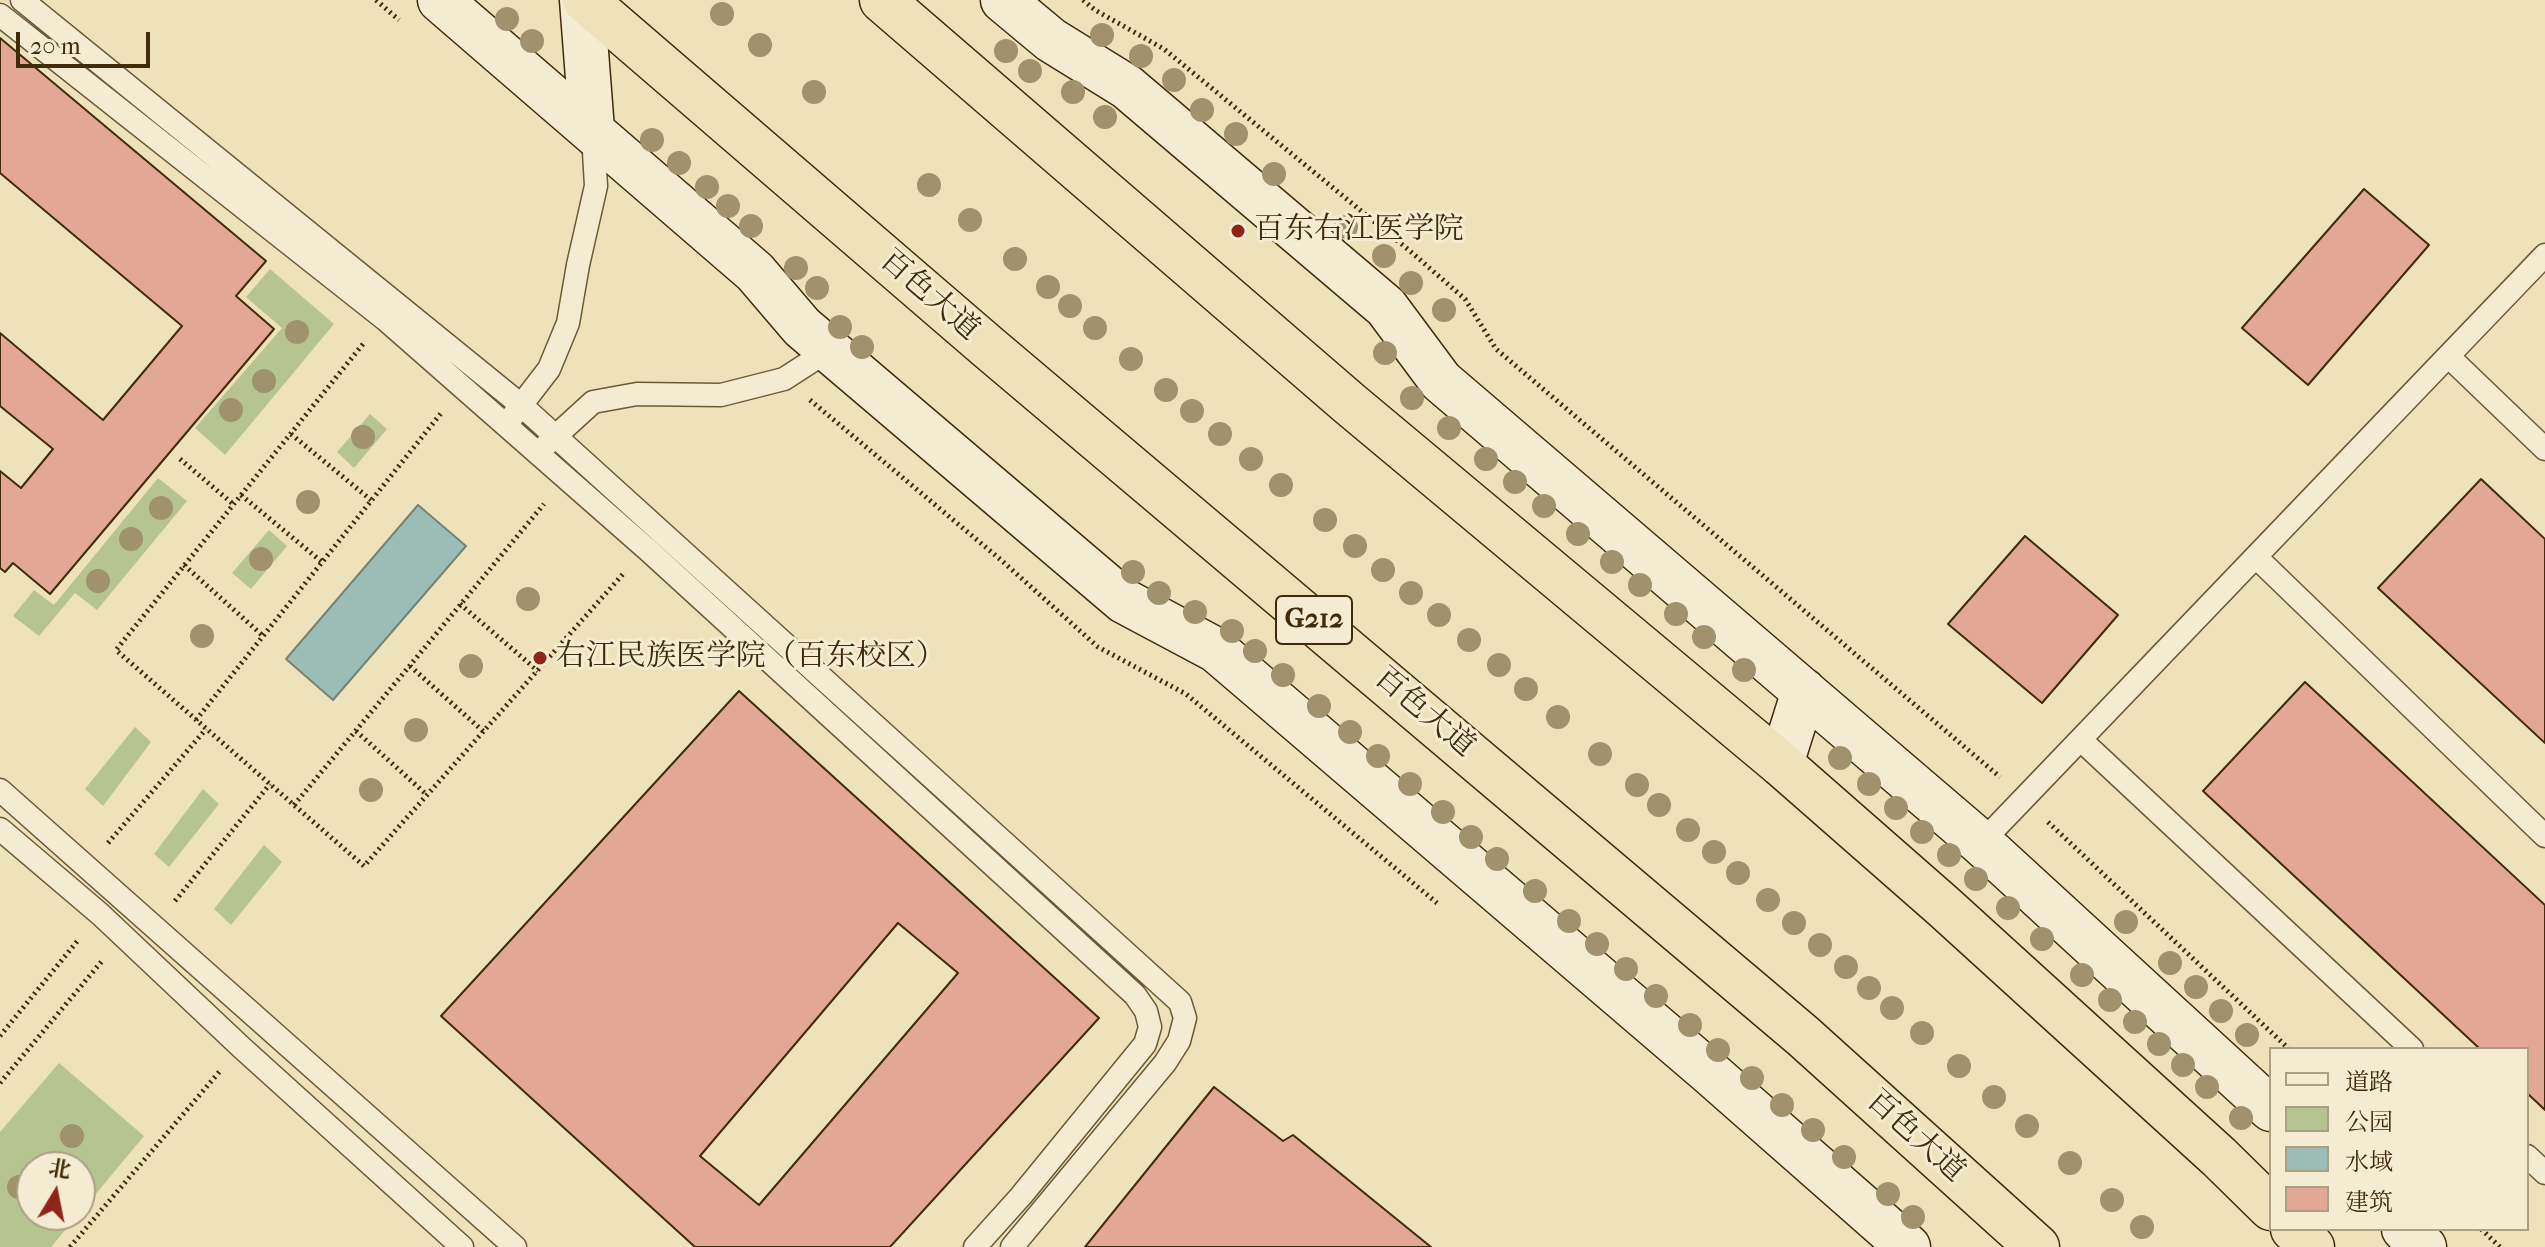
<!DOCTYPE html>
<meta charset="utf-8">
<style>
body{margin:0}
#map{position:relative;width:2545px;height:1247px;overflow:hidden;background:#eee2ba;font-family:"IM FELL French Canon","Noto Serif SC",serif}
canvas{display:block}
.legend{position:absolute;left:2269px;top:1047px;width:260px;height:184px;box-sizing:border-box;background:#f4ecd2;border:2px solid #ac9f82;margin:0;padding:10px 14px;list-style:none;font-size:24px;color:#402b0a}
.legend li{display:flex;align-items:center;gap:16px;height:40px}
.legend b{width:40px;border:2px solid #ac9f82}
.north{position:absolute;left:16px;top:1151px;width:80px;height:80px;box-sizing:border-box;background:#f4ecd2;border:2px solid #ac9f82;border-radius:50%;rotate:10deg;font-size:22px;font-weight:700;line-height:32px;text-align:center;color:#402b0a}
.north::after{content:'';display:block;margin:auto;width:28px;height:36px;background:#8f2418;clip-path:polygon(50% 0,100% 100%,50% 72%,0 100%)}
.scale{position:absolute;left:16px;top:32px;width:134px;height:36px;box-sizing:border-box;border:4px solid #402b0a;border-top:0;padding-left:10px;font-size:24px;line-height:28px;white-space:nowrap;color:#402b0a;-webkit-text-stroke:6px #f4ecd2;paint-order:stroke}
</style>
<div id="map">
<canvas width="2545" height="1247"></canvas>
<ul class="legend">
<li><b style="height:10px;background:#f4ecd2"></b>道路</li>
<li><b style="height:22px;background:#b6c492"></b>公园</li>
<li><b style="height:22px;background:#9bbdb6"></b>水域</li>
<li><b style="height:22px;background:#e2a795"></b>建筑</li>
</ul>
<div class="north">北</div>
<div class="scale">20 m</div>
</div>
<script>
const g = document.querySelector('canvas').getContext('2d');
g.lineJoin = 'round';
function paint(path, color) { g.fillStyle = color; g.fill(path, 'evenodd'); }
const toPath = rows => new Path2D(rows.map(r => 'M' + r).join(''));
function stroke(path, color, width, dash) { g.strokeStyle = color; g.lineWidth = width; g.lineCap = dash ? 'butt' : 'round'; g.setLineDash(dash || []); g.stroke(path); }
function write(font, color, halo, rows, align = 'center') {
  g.font = font + ' "IM FELL French Canon","Noto Serif SC",serif'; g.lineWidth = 6; g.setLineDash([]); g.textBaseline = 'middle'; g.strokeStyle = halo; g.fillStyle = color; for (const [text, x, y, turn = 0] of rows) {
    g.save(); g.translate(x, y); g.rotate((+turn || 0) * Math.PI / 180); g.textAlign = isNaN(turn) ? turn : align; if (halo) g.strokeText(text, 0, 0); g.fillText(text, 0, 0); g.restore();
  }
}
paint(toPath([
 [270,269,334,324,225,455,195,428,282,328,246,297],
 [370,414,387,429,354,468,337,452],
 [158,478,187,501,97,610,75,593,39,636,13,616,34,590,54,605],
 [269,530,287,546,251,589,232,573],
 [135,727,151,742,103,806,85,789],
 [203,789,219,804,169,867,154,854],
 [264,845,282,862,231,925,214,909],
 [59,1063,144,1136,80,1213,80,1167,32,1167,32,1215,78,1215,51,1247,0,1247,0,1132]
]), '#b6c492');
const water = toPath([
 [418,505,466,546,333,700,286,659,418,505]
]);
paint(water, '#9bbdb6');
stroke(water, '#778371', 2);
const building = toPath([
 [0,38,266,261,236,296,274,329,50,594,13,563,5,572,0,568,0,471,21,488,53,449,0,406,0,333,103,420,182,326,0,173,0,38],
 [2364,189,2429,245,2308,385,2242,328,2364,189],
 [2481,479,2545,539,2545,743,2378,588,2481,479],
 [2025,536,2118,615,2042,703,1948,624,2025,536],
 [2305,682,2545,905,2545,1110,2527,1093,2527,1049,2480,1049,2203,791,2305,682],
 [739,691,1099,1018,890,1247,695,1247,441,1016,739,691],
 [898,923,958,973,759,1205,700,1156,898,923],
 [1214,1087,1283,1141,1293,1135,1431,1247,1085,1247,1214,1087]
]);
paint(building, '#e2a795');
stroke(building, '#402b0a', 2);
const lane = toPath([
 [22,0,521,405,1180,1002,1185,1018,1179,1041,1165,1063,1012,1247],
 [0,15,386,320,648,550,1135,995,1146,1011,1150,1027,1145,1044,1021,1196,975,1247],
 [2448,356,2545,449],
 [512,417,549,369,568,323,578,265,596,186,593,135],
 [547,444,593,402,637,394,721,395,784,379,829,350],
 [2256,557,2545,836],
 [2082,741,2412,1049],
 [0,790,515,1247],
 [0,829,100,914,241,1047,462,1247],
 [1981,843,2545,255],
 [2527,1156,2545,1173]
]);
const secondary = toPath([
 [440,0,755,272,802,327,1124,601,1216,650,1709,1072,1908,1247],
 [582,0,592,130],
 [1003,0,1051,40,1127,87,1386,307,1441,381,1981,843,2271,1109],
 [1781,764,1804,691],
 [2404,1229,2424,1247]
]);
const highway = toPath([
 [585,0,988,347,1803,1036,2037,1247],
 [882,0,1350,404,1781,764,1943,906,2219,1157,2271,1208],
 [2293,1229,2312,1247]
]);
stroke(lane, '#6c5936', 25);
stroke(secondary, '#402b0a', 47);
stroke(highway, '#402b0a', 47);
stroke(toPath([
 [376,0,399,20],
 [1083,0,1095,10,1164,49,1410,251,1465,299,1496,349,2000,777],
 [363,344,116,650,364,866,623,574],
 [810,400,1001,560,1098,647,1186,694,1437,903],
 [291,434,371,500],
 [180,459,233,504],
 [241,495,322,562],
 [184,565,263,636],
 [460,604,538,671],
 [410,666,484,732],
 [196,720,442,412],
 [356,731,427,795],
 [294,805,544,504],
 [2048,822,2289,1049],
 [108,843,206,729],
 [175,901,270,784],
 [0,1036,79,939],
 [0,1083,102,961],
 [2481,1229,2500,1247],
 [70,1247,220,1071]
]), '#402b0a', 5, [2, 4]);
stroke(lane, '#f4ecd2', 22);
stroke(secondary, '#f4ecd2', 44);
stroke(highway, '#eee2ba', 44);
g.fillStyle = '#9f926c';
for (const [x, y] of [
 [722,14],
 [507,19],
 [1102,35],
 [532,41],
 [760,45],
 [1006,51],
 [1141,56],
 [1030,71],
 [1174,80],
 [814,92],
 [1073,92],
 [1202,110],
 [1105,117],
 [1236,134],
 [652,140],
 [679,163],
 [1274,174],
 [929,185],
 [707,187],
 [728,206],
 [970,220],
 [751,226],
 [1346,227],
 [1384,256],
 [1015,259],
 [796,268],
 [1411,283],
 [1048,287],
 [817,288],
 [1070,306],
 [1444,310],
 [840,327],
 [1095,328],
 [297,332],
 [862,347],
 [1385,353],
 [1131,359],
 [264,381],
 [1166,390],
 [1412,398],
 [231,410],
 [1192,411],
 [1449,428],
 [1220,434],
 [363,437],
 [1251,459],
 [1486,459],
 [1515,482],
 [1281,485],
 [308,502],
 [1544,506],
 [161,508],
 [1325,520],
 [1578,534],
 [131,539],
 [1355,546],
 [261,559],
 [1612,562],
 [1383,570],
 [1133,572],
 [98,581],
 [1640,585],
 [1159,593],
 [1411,593],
 [528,599],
 [1195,612],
 [1676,614],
 [1439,615],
 [1232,631],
 [202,636],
 [1704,637],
 [1469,640],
 [1255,651],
 [1499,665],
 [471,666],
 [1744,670],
 [1283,675],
 [1526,689],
 [1319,706],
 [1558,717],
 [416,730],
 [1350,732],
 [1600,754],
 [1378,756],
 [1840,758],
 [1410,784],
 [1869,784],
 [1637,785],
 [371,790],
 [1659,805],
 [1896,808],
 [1443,812],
 [1688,830],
 [1922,832],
 [1471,837],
 [1714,852],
 [1949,855],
 [1497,859],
 [1738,873],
 [1976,879],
 [1535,891],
 [1768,900],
 [2008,908],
 [1569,921],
 [2126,922],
 [1794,923],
 [2042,939],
 [1597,944],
 [1820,945],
 [2170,963],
 [1846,967],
 [1626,969],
 [2082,975],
 [2196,987],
 [1869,988],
 [1656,996],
 [2110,1000],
 [1892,1008],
 [2221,1011],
 [2135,1022],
 [1690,1025],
 [1922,1033],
 [2247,1035],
 [2159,1044],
 [1718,1050],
 [2183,1065],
 [1959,1066],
 [1752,1078],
 [2207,1087],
 [1994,1097],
 [1782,1105],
 [2241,1118],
 [2027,1126],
 [1813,1130],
 [72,1136],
 [1844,1157],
 [2070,1163],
 [19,1187],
 [1888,1194],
 [2112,1200],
 [1913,1217],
 [2142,1227]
]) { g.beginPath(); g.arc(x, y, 12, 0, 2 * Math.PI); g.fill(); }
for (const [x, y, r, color] of [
 [1238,231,8,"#8f2418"],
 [540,658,8,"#8f2418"]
]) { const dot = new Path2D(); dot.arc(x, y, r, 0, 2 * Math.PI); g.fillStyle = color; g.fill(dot); stroke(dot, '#f4ecd2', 3); }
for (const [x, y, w] of [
 [1314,620,76]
]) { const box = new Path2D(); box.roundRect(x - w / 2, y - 24, w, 48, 6); g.fillStyle = '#f4ecd2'; g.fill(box); stroke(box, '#402b0a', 2); }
write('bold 28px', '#402b0a', null, [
 ["G212",1314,620]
]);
write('30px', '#402b0a', '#f4ecd2', [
 ["百东右江医学院",1254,231],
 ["右江民族医学院（百东校区）",556,658]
], 'left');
write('30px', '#402b0a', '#f4ecd2', [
 ["百色大道",929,296,41],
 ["百色大道",1424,713,40],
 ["百色大道",1915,1137,42]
]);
</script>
